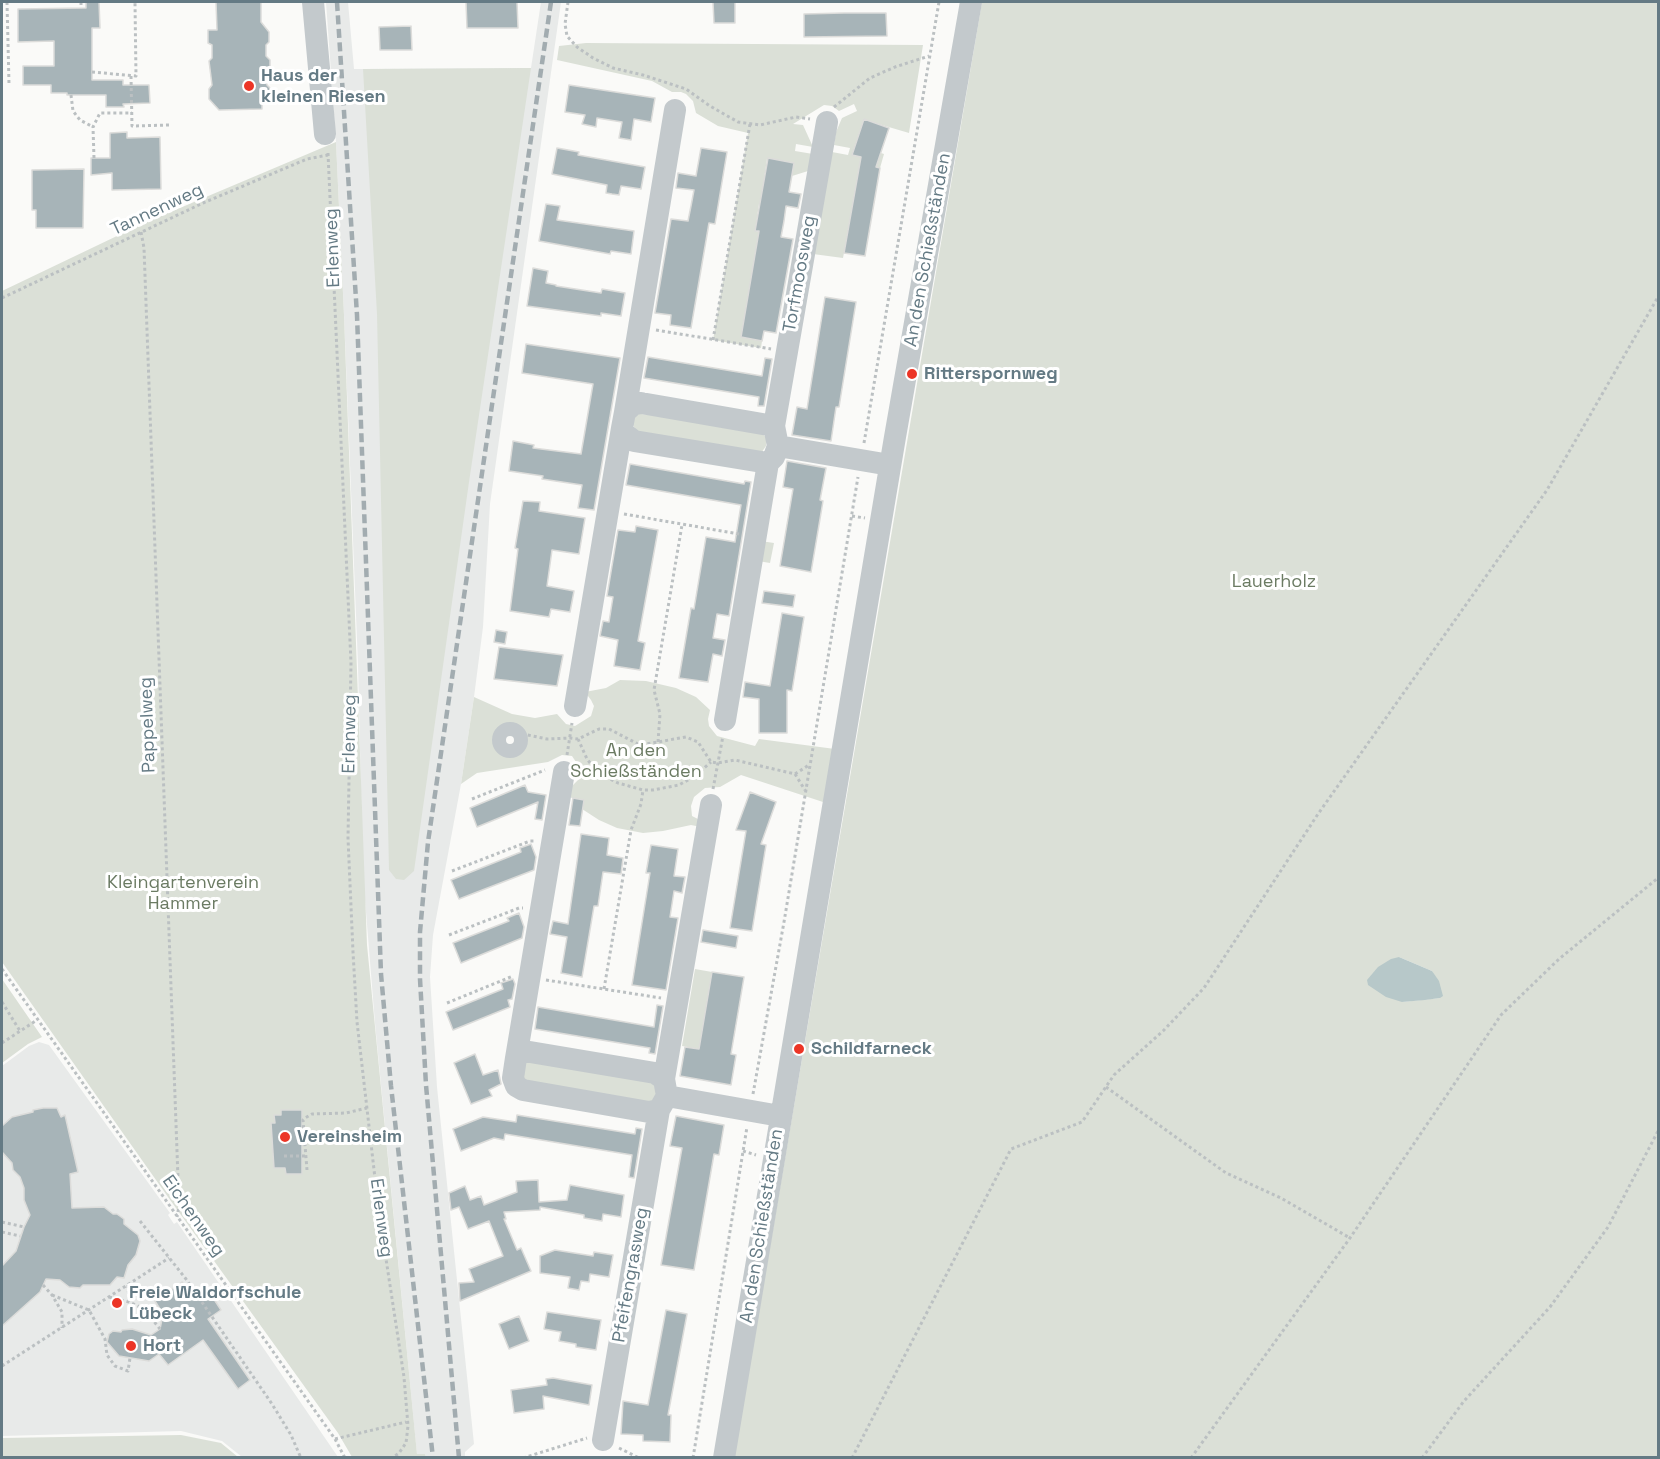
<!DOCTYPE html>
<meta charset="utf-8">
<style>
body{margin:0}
#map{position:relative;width:1660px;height:1459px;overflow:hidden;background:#fafaf8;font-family:"Space Grotesk",sans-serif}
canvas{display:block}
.frame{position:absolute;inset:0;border:3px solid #647a84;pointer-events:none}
</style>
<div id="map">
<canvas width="1660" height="1459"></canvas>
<div class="frame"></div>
</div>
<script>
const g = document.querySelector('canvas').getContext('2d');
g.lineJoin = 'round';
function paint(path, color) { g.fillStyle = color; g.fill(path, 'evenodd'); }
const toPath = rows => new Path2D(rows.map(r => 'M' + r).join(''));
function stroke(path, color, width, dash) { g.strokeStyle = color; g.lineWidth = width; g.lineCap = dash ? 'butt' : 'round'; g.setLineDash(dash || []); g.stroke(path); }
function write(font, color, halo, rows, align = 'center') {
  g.font = font + ' "Space Grotesk",sans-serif'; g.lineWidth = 6; g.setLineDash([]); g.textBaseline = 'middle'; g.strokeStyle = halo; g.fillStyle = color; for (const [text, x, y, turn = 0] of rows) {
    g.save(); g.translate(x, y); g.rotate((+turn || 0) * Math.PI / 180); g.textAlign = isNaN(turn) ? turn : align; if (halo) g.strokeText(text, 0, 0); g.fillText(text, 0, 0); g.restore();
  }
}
paint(toPath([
 [326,2,348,2,354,69,363,69,531,68,541,2,561,2,490,504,483,627,474,697,461,784,433,935,430,977,437,1087,474,1444,465,1452,465,1457,426,1457,425,1454,417,1455,375,1023,363,875,358,665,344,315,336,142],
 [39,1042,49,1045,170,1213,168,1215,174,1224,177,1222,338,1457,242,1457,222,1441,181,1431,2,1436,2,1066,29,1046]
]), '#e8eae9');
paint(toPath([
 [982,2,1658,2,1658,1457,734,1458],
 [1399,957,1432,971,1440,998,1402,1002],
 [586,43,923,45,909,133,865,120,856,145,884,154,880,168,860,165,843,258,813,254,832,152,848,155,850,148,834,145,836,132,842,118,857,111,854,104,839,111,832,106,824,105,793,124,803,125,813,147,796,144,795,151,813,154,808,171,792,176,794,163,767,159,763,186,789,190,786,192,788,206,786,208,759,204,755,231,781,235,741,337,762,341,761,348,713,340,748,133,718,126,696,113,693,101,686,94,681,92,672,92,652,81,557,60,559,46],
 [531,68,469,482,414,871,404,880,396,879,389,870,377,314,363,69],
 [336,142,344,315,367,945,417,1454,425,1454,426,1457,352,1457,338,1433,168,1197,2,962,2,291,142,224],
 [632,413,752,426,766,437,766,446,759,456,640,437,630,420],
 [761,541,774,543,770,563,758,561],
 [620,680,646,681,676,688,696,697,710,710,708,719,709,726,717,736,755,746,759,739,835,749,826,803,741,775,720,787,705,788,694,797,691,806,692,816,702,821,701,827,691,825,663,831,643,833,617,828,599,820,582,809,584,800,567,797,568,790,581,777,580,768,572,756,562,755,548,762,477,773,461,784,474,697,512,714,535,718,557,714,566,724,575,726,591,716,594,706,591,700,585,692,606,688],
 [507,733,513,733,516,735,517,741,513,746,506,746,504,744,502,738],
 [695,969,712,972,699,1049,682,1046],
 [2,979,42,1037,28,1044,2,1063],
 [525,1059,655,1082,656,1095,650,1105,525,1084,520,1069],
 [181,1435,221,1443,238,1457,2,1457,2,1438]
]), '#dbe0d7');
paint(toPath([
 [1399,957,1432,971,1439,981,1443,996,1440,998,1425,1000,1402,1002,1386,997,1368,985,1367,980,1378,967,1391,959]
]), '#b7c8c9');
const building = toPath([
 [86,2,99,2,100,28,92,28,92,80,123,80,123,85,149,85,150,103,123,104,124,107,106,107,106,95,67,95,67,93,51,93,51,85,23,85,23,66,54,66,54,41,18,42,18,9,86,8,86,2],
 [216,2,261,2,261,22,269,32,269,42,266,45,266,56,270,60,270,70,266,73,267,85,270,88,271,98,262,105,262,109,219,110,209,99,209,89,212,85,209,61,212,58,212,45,208,43,208,30,217,30,216,2],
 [466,2,517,2,518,28,467,28,466,2],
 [713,2,735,2,735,23,714,23,713,2],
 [844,13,886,13,887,36,804,37,804,14,844,13],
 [411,26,412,50,380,50,379,27,411,26],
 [569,85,655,98,651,122,634,119,631,140,619,138,622,122,597,118,596,127,582,124,585,115,565,112,569,85],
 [864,119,889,128,876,167,880,168,865,256,844,253,861,157,852,155,864,119],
 [127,132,127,138,160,137,161,189,112,190,112,173,91,175,91,158,110,158,110,133,127,132],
 [557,148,579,152,578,155,645,167,641,189,621,186,619,195,612,194,606,193,607,185,552,174,557,148],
 [701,148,727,152,715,224,709,223,691,328,670,325,671,315,655,313,671,219,688,221,691,206,694,190,676,188,678,173,696,176,701,148],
 [768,158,794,163,789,192,801,194,798,208,786,206,784,221,781,237,793,239,776,333,764,331,762,341,741,337,759,231,755,231,768,158],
 [84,169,83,228,36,228,36,210,32,210,32,170,84,169],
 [546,204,560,206,557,220,634,231,631,254,611,251,610,254,539,241,546,204],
 [533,268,548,271,546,283,556,285,556,286,601,293,602,289,625,293,621,316,601,313,601,316,527,306,533,268],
 [825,297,856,302,839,407,836,407,831,441,792,435,797,407,807,409,825,297],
 [526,344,620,358,594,510,578,508,582,485,542,479,543,476,509,471,513,441,534,445,533,448,581,454,593,384,522,373,526,344],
 [648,357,762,376,765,358,772,359,764,406,758,406,759,397,644,378,648,357],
 [787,461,826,468,820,500,823,501,811,572,780,566,793,489,783,487,787,461],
 [630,464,744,484,745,481,751,482,729,616,717,614,713,638,725,640,722,656,713,654,708,682,679,678,684,649,691,608,694,609,706,537,735,542,741,505,626,485,630,464],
 [523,501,540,502,539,511,585,518,579,554,552,550,547,586,574,591,570,612,551,609,549,617,510,611,518,549,515,548,523,501],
 [636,526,658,530,638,641,645,643,640,670,614,666,618,640,600,636,603,621,609,622,613,597,607,596,618,530,635,532,636,526],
 [764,591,795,595,793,607,762,603,764,591],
 [782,613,804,617,792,691,787,690,787,733,759,733,759,699,743,697,745,682,770,686,782,613],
 [496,630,507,632,505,644,494,642,496,630],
 [499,647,563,655,557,686,494,679,499,647],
 [525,785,528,792,546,795,542,820,535,819,538,802,477,827,470,808,525,785],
 [750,792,776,802,761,844,766,845,752,931,730,928,746,831,736,830,750,792],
 [573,798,584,800,580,826,569,825,573,798],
 [581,834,609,838,607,855,623,858,621,874,603,872,598,906,594,906,582,977,561,973,567,937,550,934,553,921,568,924,581,834],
 [531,844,536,857,534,870,459,899,451,880,521,852,520,848,531,844],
 [651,845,678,849,674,876,685,877,682,893,674,891,670,917,678,918,666,990,632,985,650,873,646,873,651,845],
 [519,913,524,927,522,938,461,963,453,943,509,921,507,918,519,913],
 [703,930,738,936,736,948,701,942,703,930],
 [712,972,744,977,731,1054,736,1055,731,1085,680,1076,685,1047,699,1049,712,972],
 [513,979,515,984,512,999,508,1000,510,1007,453,1030,446,1012,503,989,501,983,513,979],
 [657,1005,663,1006,655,1054,649,1053,650,1048,535,1029,538,1007,654,1027,657,1005],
 [475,1054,483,1075,498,1070,501,1084,489,1090,492,1096,471,1104,454,1063,475,1054],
 [43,1108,57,1108,61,1117,65,1115,78,1172,70,1174,72,1208,104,1207,113,1214,117,1214,124,1219,124,1224,138,1235,140,1241,136,1255,128,1265,124,1278,117,1277,110,1285,83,1285,80,1288,69,1287,60,1280,46,1279,40,1292,2,1326,2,1266,16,1251,24,1227,30,1215,24,1200,24,1188,20,1177,13,1170,12,1163,2,1152,2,1126,12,1117,33,1112,33,1110,43,1108],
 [281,1110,302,1110,302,1174,286,1174,285,1168,274,1168,271,1123,275,1123,274,1115,281,1115,281,1110],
 [517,1115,635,1134,636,1128,642,1129,634,1178,629,1177,632,1155,505,1134,504,1140,494,1138,461,1151,453,1129,483,1117,516,1122,517,1115],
 [676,1116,724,1125,719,1155,714,1154,694,1270,661,1265,682,1148,670,1146,676,1116],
 [538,1180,539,1202,567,1200,570,1185,624,1195,621,1217,603,1214,602,1221,584,1218,584,1215,540,1207,540,1210,504,1212,506,1219,504,1219,517,1250,521,1248,531,1271,460,1301,459,1283,474,1282,469,1269,503,1256,489,1221,468,1229,459,1207,451,1210,449,1193,465,1186,470,1200,481,1196,484,1205,517,1192,516,1181,538,1180],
 [555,1250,593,1256,594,1252,613,1255,609,1277,590,1274,589,1282,581,1281,579,1290,568,1288,570,1277,540,1273,540,1256,555,1250],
 [182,1282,192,1297,206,1287,221,1310,208,1319,250,1380,238,1389,203,1340,168,1365,159,1354,149,1361,119,1356,107,1342,109,1334,113,1331,121,1332,122,1330,132,1329,151,1335,160,1329,163,1314,155,1301,182,1282],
 [666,1310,687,1314,668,1415,671,1415,670,1442,643,1441,643,1435,621,1434,623,1401,648,1405,666,1310],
 [547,1312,601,1320,596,1350,576,1347,576,1344,559,1341,561,1332,544,1329,547,1312],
 [519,1316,529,1341,509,1349,499,1324,519,1316],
 [553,1378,592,1385,589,1405,543,1396,544,1409,514,1413,511,1390,547,1385,546,1379,553,1378]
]);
paint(building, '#a7b4b8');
stroke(building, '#dcdcda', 1.5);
stroke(toPath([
 [7,2,9,84],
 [81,2,81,8],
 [568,2,565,24,567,36,577,47,593,58,613,68,643,75,686,89,710,106,738,122,760,125,796,117,810,119],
 [92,72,136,76,135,2],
 [131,76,132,126,169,125],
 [71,95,73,111,80,120,93,127],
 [834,107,870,78,895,67,929,56],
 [328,153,351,663,348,838,353,952,357,1022,379,1213,404,1377,408,1426,406,1443,399,1453,392,1458],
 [94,158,93,127,100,113,132,113],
 [141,232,144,248,179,1206,177,1217],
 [2,298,203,203,307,159,328,155],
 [656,330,771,349],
 [713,340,750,124],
 [864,443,939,2],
 [624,514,739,534],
 [852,516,865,518],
 [516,735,523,734,547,739,570,738,578,739,599,729,609,729,638,744,646,744,686,737,698,742,711,762,718,763,735,760,795,774,809,765],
 [578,739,587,759,598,773,618,783,643,790,653,790,679,785,695,776,711,762],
 [658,742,660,714,654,690,682,525],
 [567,755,572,723],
 [795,774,805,790],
 [713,789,723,736],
 [472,799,545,770],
 [452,871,530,841,534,841],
 [449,935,519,908,523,908],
 [2,969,335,1439,345,1458],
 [546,980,661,998],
 [604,989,631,830,641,804,643,790],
 [2,1002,20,1031],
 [447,1003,513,976],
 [2,1043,37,1020],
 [1106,1087,1226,1173,1281,1198,1350,1238],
 [753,1094,784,922,858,477],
 [743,1151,756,1155],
 [284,1156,306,1156],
 [307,1170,303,1120,305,1118,312,1114,346,1113,367,1108],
 [140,1221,186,1279,272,1404,291,1435,301,1458],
 [2,1222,24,1227],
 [2,1232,20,1236],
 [43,1285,52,1295,62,1312,62,1328],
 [128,1285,129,1302],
 [52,1295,89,1310,105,1339,107,1355,115,1366,128,1371,130,1358],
 [109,1297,129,1302,144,1309,160,1329],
 [2,1366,169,1258],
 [335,1439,406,1422],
 [619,1448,639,1458],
 [523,1458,587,1438],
 [693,1458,747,1127],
 [852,1458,1011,1149,1082,1122,1114,1075,1163,1031,1204,988,1318,814,1547,490,1658,297],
 [1191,1458,1350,1238,1501,1015,1559,959,1658,878],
 [1422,1458,1464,1401,1550,1307,1608,1227,1658,1131]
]), '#bbc0c2', 3, [3, 3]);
stroke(toPath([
 [313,2,325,134],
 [641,403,774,426,778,446,774,457,768,463,634,441,624,433,622,428,625,412,634,404,641,403],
 [625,412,675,110],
 [774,426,827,122],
 [778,446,890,465],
 [575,706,622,428],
 [725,720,768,463],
 '503 740a7 7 0 1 1 14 0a7 7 0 1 1-14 0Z',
 [522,1052,530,1052,655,1073,664,1079,667,1096,659,1110,649,1112,523,1090,516,1086,513,1078,516,1058,522,1052],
 [516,1058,564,772],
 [664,1079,711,805],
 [667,1096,780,1116],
 [603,1440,659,1110],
 [724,1458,895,437,971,2]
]), '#c3c9cc', 22);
stroke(toPath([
 [337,2,357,315,381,974,391,1086,433,1458],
 [459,1458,426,1085,420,979,420,932,428,842,551,2]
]), '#a2acb0', 4.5, [9, 4.5]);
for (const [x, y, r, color] of [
 [249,86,6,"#ec3526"],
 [912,374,6,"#ec3526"],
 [799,1049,6,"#ec3526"],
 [285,1137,6,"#ec3526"],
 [117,1303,6,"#ec3526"],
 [131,1346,6,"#ec3526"]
]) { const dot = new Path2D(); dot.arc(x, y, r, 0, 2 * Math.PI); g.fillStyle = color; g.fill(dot); stroke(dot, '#fff', 2); }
write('bold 18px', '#647a84', '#fff', [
 ["Haus der",261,76],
 ["kleinen Riesen",261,97],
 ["Ritterspornweg",924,374],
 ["Schildfarneck",811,1049],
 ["Vereinsheim",297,1137],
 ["Freie Waldorfschule",129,1293],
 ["Lübeck",129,1314],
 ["Hort",143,1346]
], 'left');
write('18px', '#647a84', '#fff', [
 ["Tannenweg",157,210,-25],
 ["Erlenweg",333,248,-92],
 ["An den Schießständen",928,250,-80],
 ["Torfmoosweg",800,274,-80],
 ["Pappelweg",148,725,-92],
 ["Erlenweg",350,734,-89],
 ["Eichenweg",193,1216,55],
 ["Erlenweg",381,1218,82],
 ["An den Schießständen",762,1226,-81],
 ["Pfeifengrasweg",631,1275,-80]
]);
write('18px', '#6b7b63', '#fff', [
 ["Lauerholz",1274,582],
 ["An den",636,751],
 ["Schießständen",636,772],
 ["Kleingartenverein",183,883],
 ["Hammer",183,904]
]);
</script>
